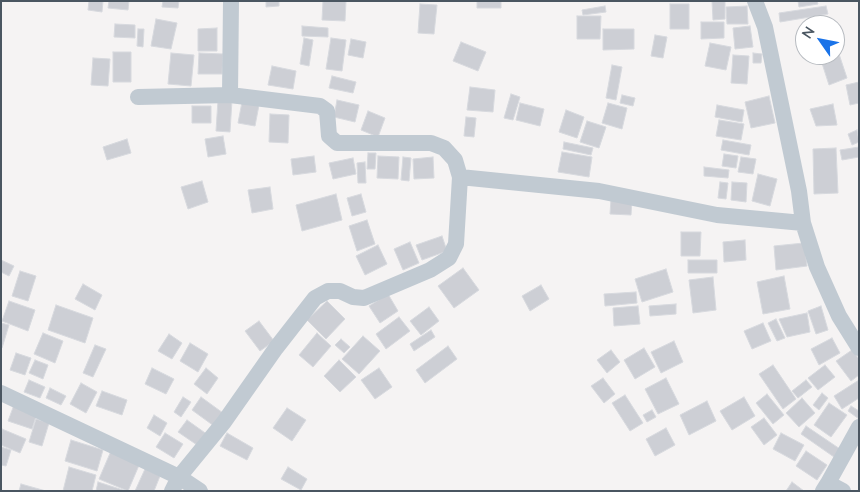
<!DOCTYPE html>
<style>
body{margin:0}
#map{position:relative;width:860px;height:492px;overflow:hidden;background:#f5f3f3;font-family:Lato,sans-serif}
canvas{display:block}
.frame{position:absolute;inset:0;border:2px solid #4a5661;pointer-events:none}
.north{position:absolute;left:795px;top:15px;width:50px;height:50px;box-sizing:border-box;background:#fff;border:1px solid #b7bbc0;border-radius:50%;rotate:303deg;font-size:14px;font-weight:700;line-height:20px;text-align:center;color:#4a5661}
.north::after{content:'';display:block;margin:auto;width:18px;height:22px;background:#1a73e8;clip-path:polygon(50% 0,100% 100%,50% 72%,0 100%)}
</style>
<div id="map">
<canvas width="860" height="492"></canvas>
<div class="frame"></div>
<div class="north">N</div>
</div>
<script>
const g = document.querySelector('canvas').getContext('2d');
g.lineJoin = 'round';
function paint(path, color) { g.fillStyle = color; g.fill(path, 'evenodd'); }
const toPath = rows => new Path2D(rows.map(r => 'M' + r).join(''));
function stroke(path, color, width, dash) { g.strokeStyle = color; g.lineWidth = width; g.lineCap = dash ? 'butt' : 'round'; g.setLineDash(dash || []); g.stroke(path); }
const building = toPath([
 [89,1,103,1,102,12,88,10,89,1],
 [109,1,129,1,128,10,108,8,109,1],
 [163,1,179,1,178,8,162,7,163,1],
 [266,1,279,1,279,6,266,7,266,1],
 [323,1,346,1,345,21,322,20,323,1],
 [477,1,501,1,501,8,477,8,477,1],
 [712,1,725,1,725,19,713,20,712,1],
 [798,1,817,1,818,4,799,7,798,1],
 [420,4,437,5,434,34,418,33,420,4],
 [670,4,689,4,689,29,670,29,670,4],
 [605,6,606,12,583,15,582,10,605,6],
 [747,6,748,24,727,24,726,7,747,6],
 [826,6,828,14,780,22,779,13,826,6],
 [577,16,601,16,600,39,577,39,577,16],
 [156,19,177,23,171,49,151,46,156,19],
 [701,22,724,22,724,38,701,39,701,22],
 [115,24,135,25,135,38,114,37,115,24],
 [302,26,328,28,328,37,302,36,302,26],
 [750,26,753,47,735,49,733,28,750,26],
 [217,28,217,51,198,51,198,29,217,28],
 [138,29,144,29,143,47,137,46,138,29],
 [603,29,634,29,634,49,603,50,603,29],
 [655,35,667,37,663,58,651,56,655,35],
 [304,38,313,40,309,66,300,64,304,38],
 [331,38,346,40,342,71,326,69,331,38],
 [351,39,366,42,363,58,348,55,351,39],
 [461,42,486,52,478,71,453,61,461,42],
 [710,43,731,47,726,70,705,66,710,43],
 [838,51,847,78,829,85,820,57,835,55,835,52,838,51],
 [113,52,131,52,131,82,113,82,113,52],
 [171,53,194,55,191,86,168,84,171,53],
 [199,53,223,54,222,74,198,74,199,53],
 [753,53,762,54,761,63,753,63,753,53],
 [733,55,749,56,747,84,731,83,733,55],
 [93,58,110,59,108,86,91,85,93,58],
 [612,65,622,67,616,100,606,98,612,65],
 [272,66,296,71,293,89,268,85,272,66],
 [332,76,356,82,353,93,329,88,332,76],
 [859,82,859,103,850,105,846,85,859,82],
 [470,87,495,90,493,112,467,110,470,87],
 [511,94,520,97,513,120,504,118,511,94],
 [622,95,635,98,633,106,620,103,622,95],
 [769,96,775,123,751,128,745,102,769,96],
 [218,100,232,100,230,132,216,131,218,100],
 [337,100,359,105,355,122,334,117,337,100],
 [242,102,259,105,255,126,238,123,242,102],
 [520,103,544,109,540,126,516,120,520,103],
 [608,103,627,108,622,129,602,123,608,103],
 [833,104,837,125,816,126,810,109,833,104],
 [717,105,744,110,742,122,715,117,717,105],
 [192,106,211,106,211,123,192,123,192,106],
 [566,110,584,117,577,138,559,132,566,110],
 [368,111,385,118,378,137,361,130,368,111],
 [270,114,289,115,288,143,269,142,270,114],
 [466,117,476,118,474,137,464,136,466,117],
 [719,120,744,124,741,140,716,136,719,120],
 [587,121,606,127,599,148,580,142,587,121],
 [857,130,859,142,852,145,848,134,857,130],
 [223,136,226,154,208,157,205,139,223,136],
 [127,139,131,153,107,160,103,147,127,139],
 [723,140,751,145,749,155,721,150,723,140],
 [564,142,593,148,591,155,563,149,564,142],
 [859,147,859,157,842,160,840,150,859,147],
 [836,148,838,193,814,194,813,149,836,148],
 [562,152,592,157,589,177,558,172,562,152],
 [368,153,376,153,375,169,367,169,368,153],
 [724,154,738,156,736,168,722,166,724,154],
 [314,156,316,172,293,175,291,159,314,156],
 [378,156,399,157,398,179,377,178,378,156],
 [403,157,411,158,409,181,401,180,403,157],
 [433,157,434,178,414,179,413,159,433,157],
 [741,157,756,159,753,174,738,172,741,157],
 [353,158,356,174,333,179,329,163,353,158],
 [365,162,366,183,358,183,357,163,365,162],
 [704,167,729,170,728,178,704,176,704,167],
 [758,174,777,179,770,206,752,201,758,174],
 [202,181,208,202,188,209,181,187,202,181],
 [720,182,728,183,726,199,718,198,720,182],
 [732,182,747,183,746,202,731,200,732,182],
 [270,187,273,209,252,213,248,190,270,187],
 [336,194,342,220,302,231,296,205,336,194],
 [361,194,366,212,352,216,347,198,361,194],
 [611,199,632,200,631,215,610,214,611,199],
 [367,220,375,244,357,251,349,226,367,220],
 [681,232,701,232,700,256,681,256,681,232],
 [442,236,447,251,422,260,416,245,442,236],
 [745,240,746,260,724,262,723,242,745,240],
 [410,242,419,263,403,270,394,249,410,242],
 [804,243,807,266,776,270,774,246,804,243],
 [378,245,387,264,365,275,356,256,378,245],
 [1,260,14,266,9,276,1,272,1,260],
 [688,260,717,260,717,273,688,273,688,260],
 [463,268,479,290,454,308,438,286,463,268],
 [666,269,673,292,642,302,635,279,666,269],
 [20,271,36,276,28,301,12,296,20,271],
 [784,276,790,309,763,314,757,282,784,276],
 [713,277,716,310,693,313,689,280,713,277],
 [83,284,102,295,95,310,75,299,83,284],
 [541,285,549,299,530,311,522,296,541,285],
 [636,292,637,303,605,306,604,294,636,292],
 [388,294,398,311,380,323,369,306,388,294],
 [9,301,35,310,28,331,2,321,9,301],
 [327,301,345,319,326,339,307,320,327,301],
 [676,304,676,314,650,316,649,306,676,304],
 [56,305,93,318,85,343,48,330,56,305],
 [638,306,640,324,614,326,613,308,638,306],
 [821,306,828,330,816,334,808,311,821,306],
 [429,307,439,321,421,335,410,321,429,307],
 [807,313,810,332,787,337,779,319,807,313],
 [399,317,410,331,386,349,376,334,399,317],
 [776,319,785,338,777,341,768,323,776,319],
 [259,321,274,341,260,351,245,331,259,321],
 [1,323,9,325,2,348,1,348,1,323],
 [763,323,771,341,752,349,744,331,763,323],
 [431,330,435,337,414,351,410,344,431,330],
 [43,333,63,341,55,363,34,354,43,333],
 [317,333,331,346,313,367,299,355,317,333],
 [169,334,182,343,172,359,158,351,169,334],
 [363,336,380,351,359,374,342,359,363,336],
 [832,338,840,353,819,365,811,349,832,338],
 [341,339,350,347,344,353,335,345,341,339],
 [674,341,683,362,661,373,651,352,674,341],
 [190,343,208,354,198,372,180,361,190,343],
 [95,345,106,349,93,377,83,373,95,345],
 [448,346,457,359,425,383,416,370,448,346],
 [644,348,655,367,635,379,624,360,644,348],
 [611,350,620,362,607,373,597,360,611,350],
 [852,350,859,359,859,375,851,381,836,361,852,350],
 [16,353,31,358,25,375,10,370,16,353],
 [35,360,48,365,43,379,29,373,35,360],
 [339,360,356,377,340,392,324,376,339,360],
 [773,365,796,399,783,409,759,374,773,365],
 [825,365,835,377,818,390,808,378,825,365],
 [152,368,174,379,166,394,145,384,152,368],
 [206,368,218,378,207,394,194,384,206,368],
 [379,368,392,387,375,399,361,380,379,368],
 [603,378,615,394,604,403,591,386,603,378],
 [666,378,679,404,658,414,645,389,666,378],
 [29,380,45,387,40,398,24,392,29,380],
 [806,380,812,387,798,398,792,391,806,380],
 [859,380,859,398,842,409,834,396,859,380],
 [81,383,97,392,86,413,70,404,81,383],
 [50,388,66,396,61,405,46,398,50,388],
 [102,391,127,400,122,415,96,406,102,391],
 [822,393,828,398,819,410,813,405,822,393],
 [767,394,784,415,773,424,756,403,767,394],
 [625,395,643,423,630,431,612,403,625,395],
 [183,397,191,402,181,417,174,412,183,397],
 [201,397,223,413,214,426,192,410,201,397],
 [744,397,755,416,732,430,720,411,744,397],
 [802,398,815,413,799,427,786,413,802,398],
 [707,401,716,421,689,435,680,415,707,401],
 [829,403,847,415,831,437,814,425,829,403],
 [14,405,37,413,32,429,8,421,14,405],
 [851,406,859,411,859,419,848,411,851,406],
 [287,408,306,420,292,441,273,428,287,408],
 [652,410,656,417,647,422,643,415,652,410],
 [154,415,167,423,160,436,147,428,154,415],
 [764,418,777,435,764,445,751,427,764,418],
 [36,419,49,423,42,446,29,442,36,419],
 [187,420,208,435,200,447,178,432,187,420],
 [806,426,840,449,834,457,801,434,806,426],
 [666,428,675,445,655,456,646,439,666,428],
 [2,429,26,439,20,453,1,445,2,429],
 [165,433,183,444,174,458,156,447,165,433],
 [227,433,253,448,247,460,220,446,227,433],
 [781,433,804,445,795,461,773,449,781,433],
 [71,440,103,450,97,471,65,461,71,440],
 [1,447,11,450,6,466,1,465,1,447],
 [111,451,140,463,128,491,99,479,111,451],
 [806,451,827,465,817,480,796,466,806,451],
 [69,467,96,475,92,491,63,491,69,467],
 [288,467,307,479,301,490,281,479,288,467],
 [145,469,160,476,154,491,135,491,145,469],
 [98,482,126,491,96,491,98,482],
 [792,482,804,491,786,491,792,482],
 [21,484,46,491,19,491,21,484]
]);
paint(building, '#cdcfd5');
stroke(building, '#d7d9de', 1);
stroke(toPath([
 [755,1,765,27,799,191,803,223,817,267,839,316,859,348],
 [230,95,231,1],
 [138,97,230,95,320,106,327,111,329,136,337,143,431,143,444,148,455,160,460,177,599,191,717,215,803,223],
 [1,393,179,477,200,491],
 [828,483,859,427],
 [172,491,179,477,224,422,276,348,315,298,328,291,340,291,353,297,364,298,430,270,449,258,456,244,460,177],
 [823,491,828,483,843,491]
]), '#c1cad2', 16);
</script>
